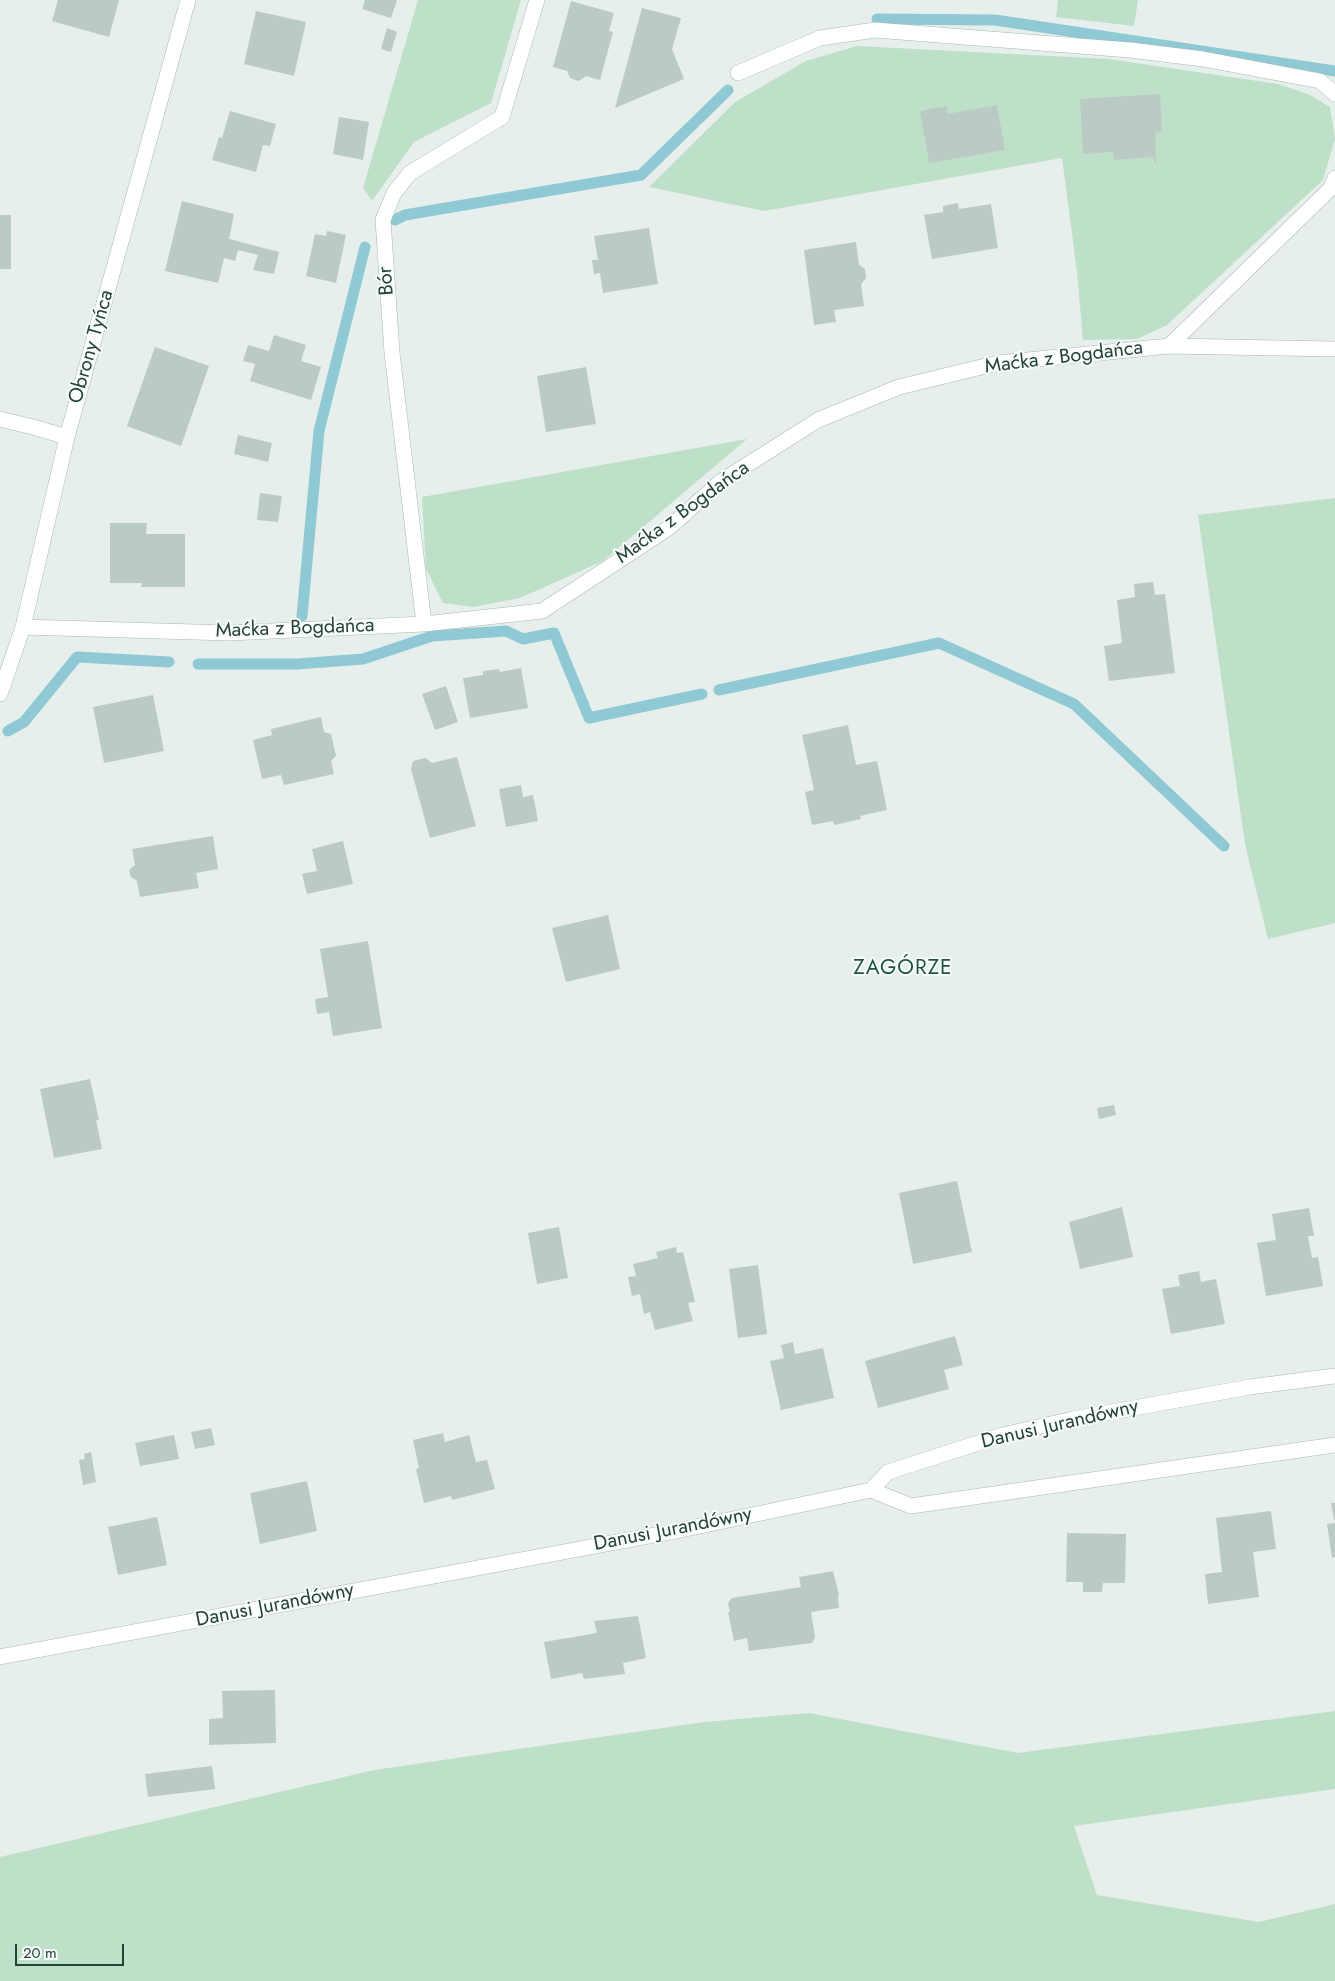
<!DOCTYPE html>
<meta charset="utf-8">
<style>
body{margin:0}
#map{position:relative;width:1335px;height:1981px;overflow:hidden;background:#e6efeb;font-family:Jost,sans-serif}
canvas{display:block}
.scale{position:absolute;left:15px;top:1944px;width:109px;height:22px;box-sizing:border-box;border:2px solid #24423a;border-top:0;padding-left:6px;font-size:15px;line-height:18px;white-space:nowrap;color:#24423a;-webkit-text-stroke:4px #f7fbf9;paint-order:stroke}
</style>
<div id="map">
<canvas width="1335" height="1981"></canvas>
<div class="scale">20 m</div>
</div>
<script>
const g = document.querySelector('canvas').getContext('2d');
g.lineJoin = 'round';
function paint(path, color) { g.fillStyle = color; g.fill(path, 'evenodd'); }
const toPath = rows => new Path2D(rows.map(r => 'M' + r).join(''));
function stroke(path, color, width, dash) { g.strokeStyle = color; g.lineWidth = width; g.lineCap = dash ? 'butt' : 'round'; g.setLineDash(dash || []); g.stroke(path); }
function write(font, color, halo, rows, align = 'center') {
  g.font = font + ' Jost,sans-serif'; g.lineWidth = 4; g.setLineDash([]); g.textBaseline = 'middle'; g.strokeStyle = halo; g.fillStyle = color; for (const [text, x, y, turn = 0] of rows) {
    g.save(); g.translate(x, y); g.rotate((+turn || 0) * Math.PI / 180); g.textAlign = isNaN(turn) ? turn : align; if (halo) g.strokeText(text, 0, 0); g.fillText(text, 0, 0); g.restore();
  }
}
paint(toPath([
 [418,0,521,0,491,103,414,142,372,201,363,188],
 [1058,0,1138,0,1134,26,1056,17],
 [857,46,1109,59,1278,84,1310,95,1330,107,1335,139,1323,180,1167,325,1137,339,1083,340,1077,272,1062,158,764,211,649,187,735,102,806,61],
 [747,439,603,561,520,598,473,607,443,603,426,569,422,497],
 [1335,498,1335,923,1268,939,1245,844,1198,515],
 [1335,1711,1335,1789,1074,1826,1097,1895,1259,1922,1335,1904,1335,1981,0,1981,0,1857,374,1770,704,1722,809,1713,1018,1753]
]), '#bfe0c8');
stroke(toPath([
 [877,19,995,20,1335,71],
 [395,220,405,215,641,175,728,90],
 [302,616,319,431,365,247],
 [198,664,297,664,363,659,432,636,506,631,523,639,554,633,589,718,702,694],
 [719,690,939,643,1074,704,1224,846],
 [8,731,24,722,77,657,169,662]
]), '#8ec9d4', 11);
paint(toPath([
 [58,0,119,0,109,37,52,21],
 [365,0,397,0,391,18,362,9],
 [571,1,614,13,609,31,613,32,600,80,586,76,579,81,570,78,567,71,553,67],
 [642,8,681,18,672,49,684,79,615,108],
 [256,11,306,22,294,76,244,64],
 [387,28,397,32,391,52,381,49],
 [1160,94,1162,132,1155,133,1156,162,1154,162,1153,157,1114,160,1113,152,1083,154,1080,99],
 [997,105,1005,150,929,163,920,111,947,106,947,114],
 [230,111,276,124,270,146,263,145,256,172,212,160,219,137,222,138],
 [339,117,369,122,363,160,333,154],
 [182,201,234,214,229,239,279,252,274,274,253,270,258,255,238,250,235,261,224,258,218,283,165,271],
 [958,203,959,209,991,204,998,248,932,259,924,215,943,212,943,206],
 [0,215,11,215,11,269,0,269],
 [649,228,658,284,603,293,600,273,594,274,592,260,598,260,594,236],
 [327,231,346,235,336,283,306,276,315,234,326,236],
 [856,242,859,265,865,269,866,278,861,284,864,306,834,310,836,322,814,325,804,250],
 [274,335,306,345,301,361,321,367,311,400,250,381,255,364,243,361,248,345,269,351],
 [155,347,209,366,181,446,127,426],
 [586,367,596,424,546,432,537,376],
 [238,435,272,443,268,462,234,454],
 [260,493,282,496,278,522,257,520],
 [110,523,147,523,146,534,185,534,185,587,141,587,142,583,110,583],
 [1153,582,1155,595,1165,594,1175,673,1109,681,1104,646,1122,643,1117,600,1135,597,1134,584],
 [521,668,528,708,470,718,463,678,483,675,483,671,499,669,500,672],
 [446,686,458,722,435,730,422,694],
 [153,695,164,751,104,763,93,707],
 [321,717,324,732,331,734,336,756,331,761,334,774,284,785,281,775,262,779,253,740,272,735,271,729],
 [848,725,856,765,877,761,887,810,860,816,861,819,834,825,833,821,812,825,805,792,814,790,802,735],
 [457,757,476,826,430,838,411,769,413,761,426,758,432,763],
 [521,785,523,797,533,795,538,821,506,827,499,789],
 [213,836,218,869,196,873,199,888,140,897,137,881,131,877,129,870,135,865,132,849],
 [343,841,353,884,307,894,302,874,317,871,312,849],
 [608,915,620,969,566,982,552,928],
 [368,941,382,1028,333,1036,329,1012,317,1014,315,999,328,997,320,949],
 [90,1079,99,1120,96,1120,102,1149,54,1158,40,1089],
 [1114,1105,1116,1115,1099,1119,1097,1108],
 [957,1181,972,1252,913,1264,899,1193],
 [1122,1207,1133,1257,1080,1269,1069,1222],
 [1309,1208,1314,1236,1308,1236,1312,1258,1318,1257,1323,1286,1266,1296,1257,1243,1276,1240,1272,1214],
 [559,1227,568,1278,537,1284,528,1233],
 [676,1247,677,1253,683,1252,695,1302,688,1303,693,1321,655,1330,650,1312,644,1314,640,1294,632,1296,628,1277,636,1276,633,1264,658,1258,656,1252],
 [758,1265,767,1334,738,1338,729,1269],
 [1199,1271,1201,1282,1216,1279,1225,1324,1171,1334,1162,1289,1180,1286,1178,1275],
 [955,1336,963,1365,944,1370,949,1389,878,1408,865,1361],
 [793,1342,795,1354,823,1348,834,1398,781,1410,770,1361,784,1358,781,1345],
 [211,1428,215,1445,195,1449,191,1432],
 [443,1433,445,1442,469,1435,476,1462,487,1460,495,1489,452,1500,451,1496,424,1503,416,1469,419,1468,413,1440],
 [174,1435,179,1459,140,1466,135,1443],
 [91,1452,96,1482,83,1485,79,1460,85,1459,84,1454],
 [307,1481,317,1531,260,1544,250,1493],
 [1331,1503,1335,1503,1335,1520,1334,1520],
 [1271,1511,1276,1549,1253,1552,1259,1597,1208,1604,1205,1574,1222,1572,1216,1518],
 [157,1517,167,1565,118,1575,108,1527],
 [1335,1523,1335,1557,1332,1558,1327,1524],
 [1067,1533,1126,1534,1125,1583,1103,1583,1102,1592,1083,1592,1083,1582,1066,1582],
 [833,1571,839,1595,838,1596,839,1608,811,1612,815,1637,812,1643,749,1651,747,1638,734,1641,728,1612,730,1612,728,1603,732,1598,801,1587,799,1577],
 [638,1616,646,1658,623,1663,625,1674,584,1679,582,1673,551,1679,544,1642,597,1633,594,1621],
 [275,1690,276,1743,209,1745,209,1719,223,1718,222,1691],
 [212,1766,215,1789,148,1797,145,1774]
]), '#bbcac4');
const minor = toPath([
 [738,73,820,38,875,30,1130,50,1203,59,1320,81,1335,94],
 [1169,346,1331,188,1335,178],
 [0,419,33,427,67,437],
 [424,624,392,353,383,220,394,193,410,173,502,117,537,0],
 [23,627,229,633,424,624,542,611,670,527,720,482,818,420,899,387,998,363,1169,346,1335,349],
 [0,694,23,627,67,437,188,0],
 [871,1490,911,1506,1335,1445],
 [0,1657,676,1531,871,1490,888,1472,1003,1435,1073,1419,1250,1387,1335,1376]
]);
stroke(minor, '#a8b8b2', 16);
stroke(minor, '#fff', 15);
write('20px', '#24423a', '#f7fbf9', [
 ["Bór",387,281,-94],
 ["Obrony Tyńca",92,347,-74],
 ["Maćka z Bogdańca",1064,358,-7],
 ["Maćka z Bogdańca",683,513,-36],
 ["Maćka z Bogdańca",295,629,-2],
 ["Danusi Jurandówny",1060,1425,-13],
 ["Danusi Jurandówny",673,1530,-11],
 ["Danusi Jurandówny",275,1606,-11]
]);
g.letterSpacing = '1px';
write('21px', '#1f5548', '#f7fbf9', [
 ["ZAGÓRZE",903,969]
]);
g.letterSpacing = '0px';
</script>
